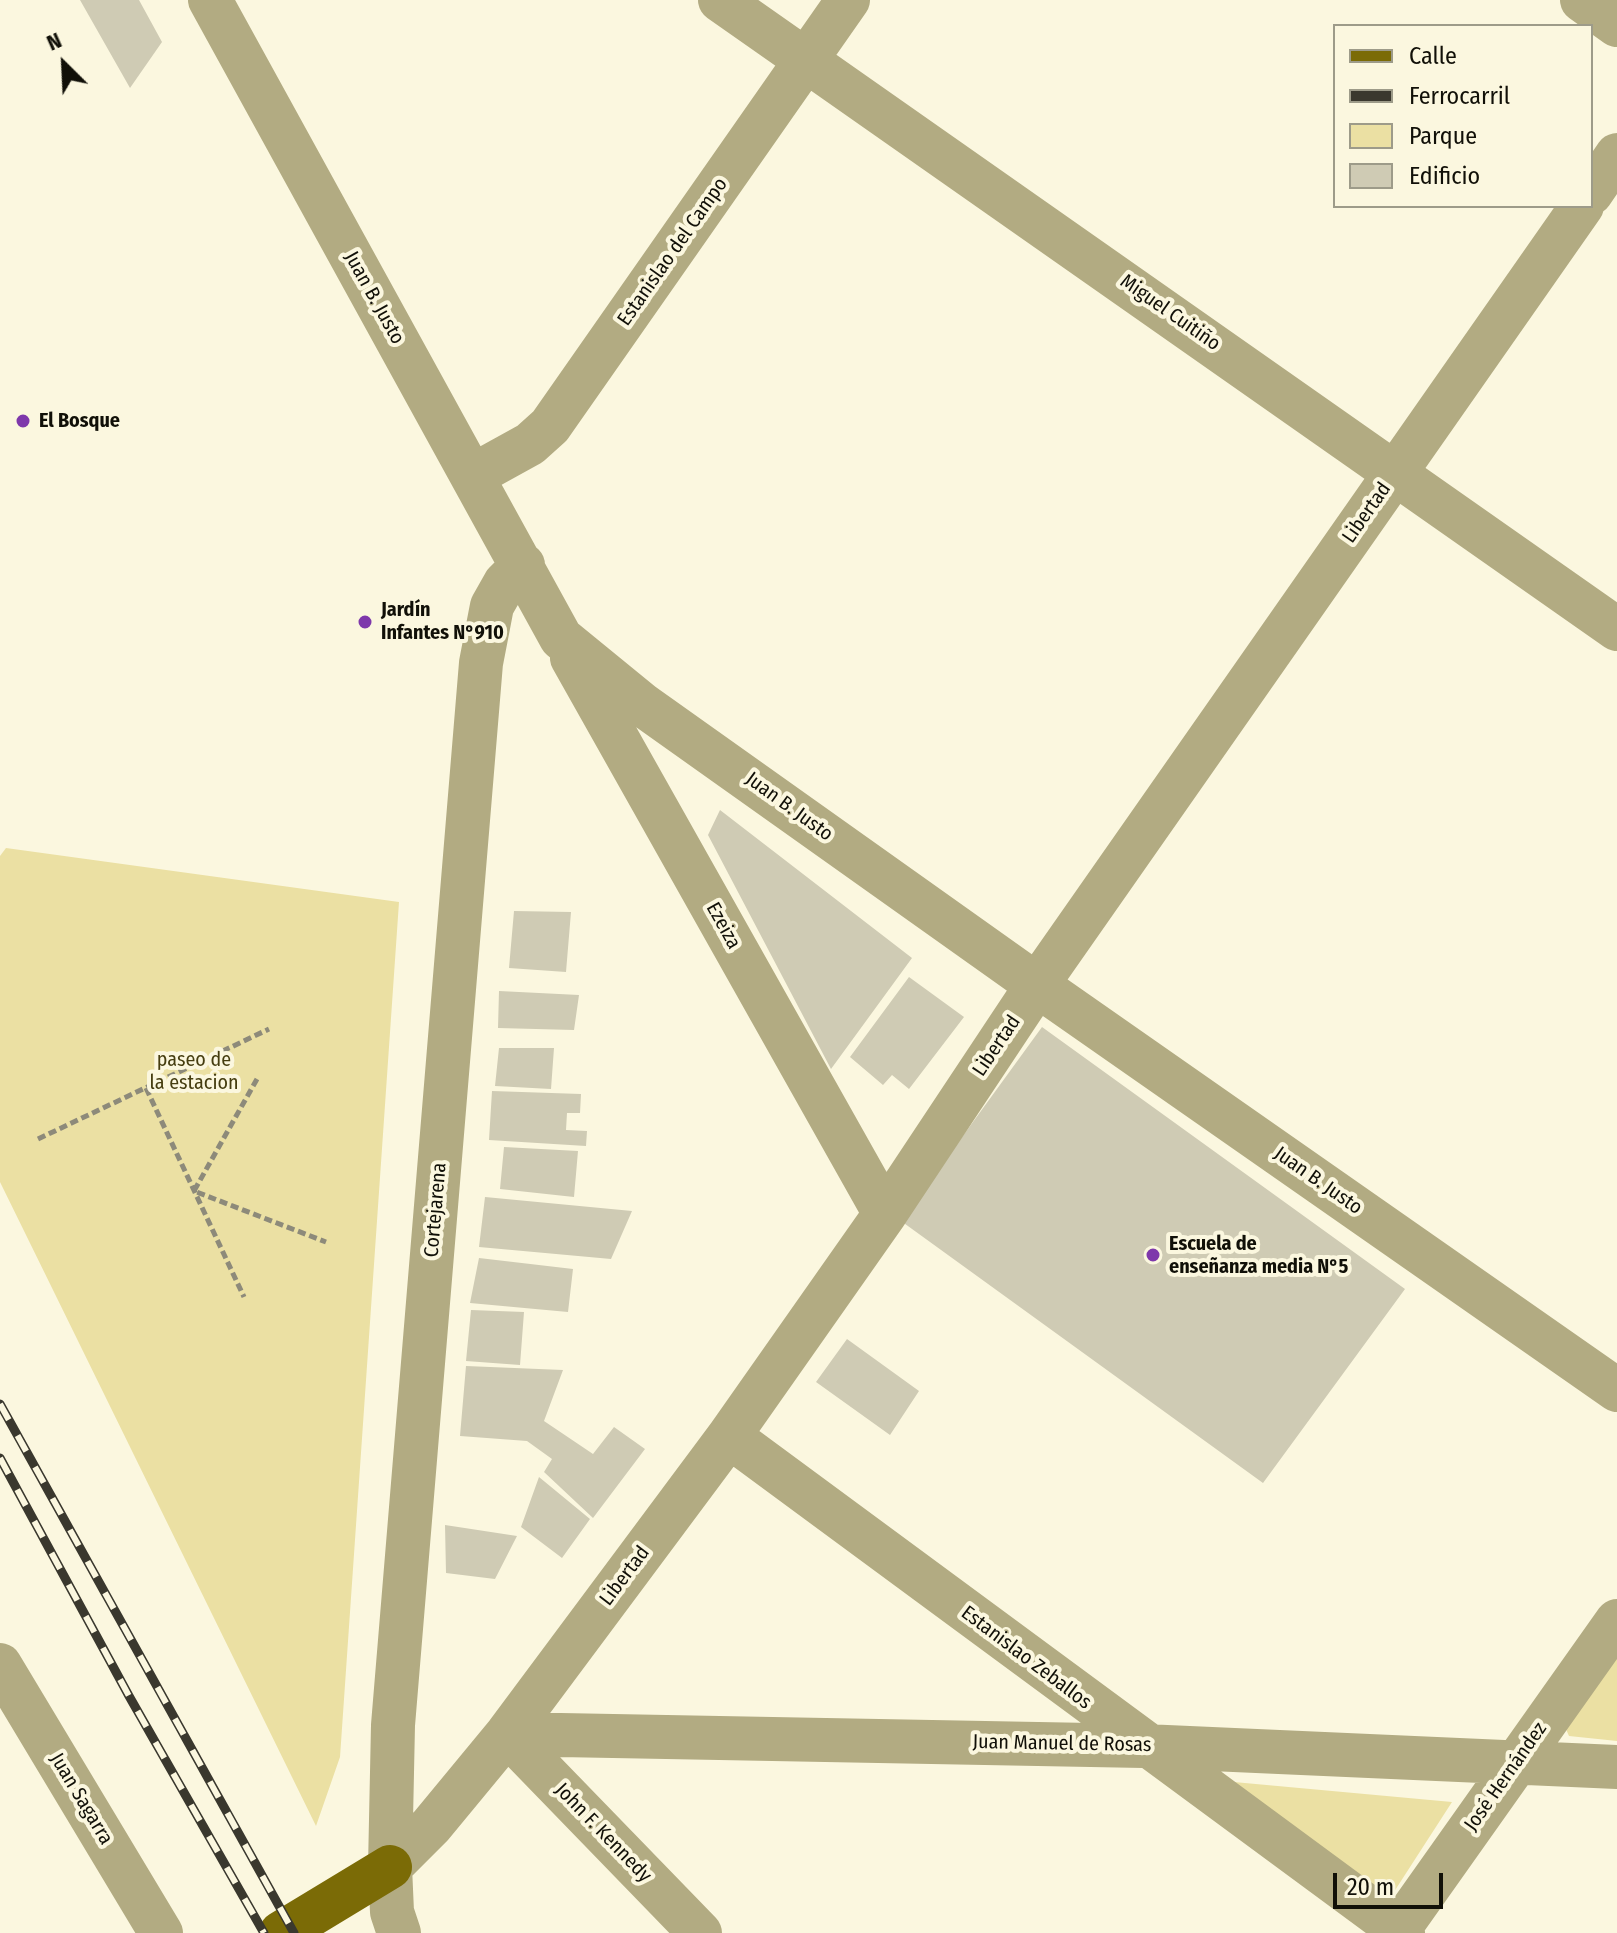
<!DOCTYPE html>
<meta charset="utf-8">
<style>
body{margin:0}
#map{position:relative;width:1617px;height:1933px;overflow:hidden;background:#fbf7df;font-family:"Fira Sans Condensed",sans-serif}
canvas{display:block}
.legend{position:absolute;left:1333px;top:24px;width:260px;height:184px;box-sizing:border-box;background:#fbf7df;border:2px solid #9d9b89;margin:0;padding:10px 14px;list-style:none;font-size:24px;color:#111008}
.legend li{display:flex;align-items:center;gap:16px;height:40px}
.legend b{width:40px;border:2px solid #9d9b89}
.north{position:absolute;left:24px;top:24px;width:80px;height:80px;-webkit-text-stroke:6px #fbf7df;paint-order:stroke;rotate:336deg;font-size:22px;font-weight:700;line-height:32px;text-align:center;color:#111008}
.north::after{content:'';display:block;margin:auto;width:28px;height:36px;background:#111008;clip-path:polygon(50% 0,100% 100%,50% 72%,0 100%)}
.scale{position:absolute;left:1333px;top:1873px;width:110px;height:36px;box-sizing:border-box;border:4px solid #111008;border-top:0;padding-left:10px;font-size:24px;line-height:28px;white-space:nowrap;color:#111008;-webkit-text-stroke:6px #fbf7df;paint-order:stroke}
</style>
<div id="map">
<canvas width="1617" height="1933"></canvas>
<ul class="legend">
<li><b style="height:10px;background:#7b6b06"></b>Calle</li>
<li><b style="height:10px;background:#3a382e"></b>Ferrocarril</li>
<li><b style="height:22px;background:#ebe0a3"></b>Parque</li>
<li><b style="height:22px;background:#cfcbb4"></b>Edificio</li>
</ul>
<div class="north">N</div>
<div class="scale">20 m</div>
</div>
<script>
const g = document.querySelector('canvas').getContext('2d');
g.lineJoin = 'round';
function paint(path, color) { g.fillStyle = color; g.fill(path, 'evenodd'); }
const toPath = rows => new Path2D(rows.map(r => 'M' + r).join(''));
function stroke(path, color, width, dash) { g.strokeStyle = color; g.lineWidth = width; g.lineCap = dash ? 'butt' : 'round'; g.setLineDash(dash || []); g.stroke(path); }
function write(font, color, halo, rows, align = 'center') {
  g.font = font + ' "Fira Sans Condensed",sans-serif'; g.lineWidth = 8; g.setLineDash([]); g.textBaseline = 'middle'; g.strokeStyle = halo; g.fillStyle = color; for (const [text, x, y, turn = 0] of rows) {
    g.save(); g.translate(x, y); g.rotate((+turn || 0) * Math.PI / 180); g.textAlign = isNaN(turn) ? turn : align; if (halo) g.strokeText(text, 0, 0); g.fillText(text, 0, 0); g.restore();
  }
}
paint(toPath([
 [6,848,399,902,340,1757,316,1826,0,1182,0,856],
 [1617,1651,1617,1741,1569,1736,1565,1727],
 [1223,1781,1452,1802,1390,1898]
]), '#ebe0a3');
paint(toPath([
 [80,0,139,0,162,42,130,88],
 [720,810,912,958,831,1069,708,835],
 [514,911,571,912,566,972,509,968],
 [909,977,964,1017,909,1089,892,1075,883,1085,850,1057],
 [499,991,579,995,574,1030,498,1028],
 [1042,1027,1405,1289,1263,1483,901,1221],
 [499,1048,554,1048,551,1089,495,1086],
 [492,1091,581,1094,580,1113,567,1113,566,1130,587,1131,586,1146,489,1140],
 [504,1147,578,1151,574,1197,500,1189],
 [485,1197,632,1211,611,1259,479,1247],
 [479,1258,573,1269,568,1312,470,1303],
 [471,1310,524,1312,520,1365,466,1361],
 [847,1339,919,1391,890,1435,816,1382],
 [466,1366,563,1370,544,1421,593,1454,614,1427,645,1449,593,1518,544,1472,552,1459,527,1441,460,1436],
 [539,1477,590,1519,562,1558,521,1527],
 [445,1525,517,1536,495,1579,446,1573]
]), '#cfcbb4');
stroke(toPath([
 [257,1079,194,1191,326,1242],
 [146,1088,244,1297],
 [38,1139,269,1029]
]), '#8d8a7a', 5, [8, 4]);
stroke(toPath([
 [210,0,561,638,643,705,1037,985,1617,1390],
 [720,0,1617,629],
 [1582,0,1617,25],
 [1591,193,1617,155],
 [472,476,530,444,550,426,848,0],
 [572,658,885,1214],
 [729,1436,1403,1933],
 [0,1665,161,1933],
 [507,1734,1144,1746,1617,1767],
 [507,1734,700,1933],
 [390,1867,431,1826,507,1734,729,1436,885,1214,1037,985,1582,206],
 [399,1933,392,1912,390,1867,393,1725,481,663,492,606,505,583,523,565],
 [1396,1933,1617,1621]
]), '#b2ab82', 44);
stroke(toPath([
 [281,1933,390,1867]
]), '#7b6b06', 44);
const rail = toPath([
 [0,1404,294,1933],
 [0,1458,129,1696,264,1933]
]);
stroke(rail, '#3a382e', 9);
stroke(rail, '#fbf7df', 6, [18]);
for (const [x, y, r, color] of [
 [23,421,8,"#7e38ab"],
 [365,622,8,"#7e38ab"],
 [1153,1255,8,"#7e38ab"]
]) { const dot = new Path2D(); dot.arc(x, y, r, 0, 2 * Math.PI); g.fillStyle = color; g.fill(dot); stroke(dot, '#fbf7df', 3); }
write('20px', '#111008', '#fbf7df', [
 ["Estanislao del Campo",673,252,-55],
 ["Juan B. Justo",374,298,61],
 ["Miguel Cuitiño",1170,313,35],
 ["Libertad",1367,513,-55],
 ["Juan B. Justo",789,807,36],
 ["Ezeiza",723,926,61],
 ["Libertad",997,1046,-56],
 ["Juan B. Justo",1318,1181,35],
 ["Cortejarena",436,1210,-85],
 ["Libertad",625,1576,-53],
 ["Estanislao Zeballos",1026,1658,37],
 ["Juan Manuel de Rosas",1062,1744,1],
 ["José Hernández",1506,1777,-55],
 ["Juan Sagarra",81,1799,59],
 ["John F. Kennedy",603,1833,46]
]);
write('bold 20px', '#111008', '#fbf7df', [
 ["El Bosque",39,421],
 ["Jardín",381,610],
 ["Infantes N°910",381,633],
 ["Escuela de",1169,1244],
 ["enseñanza media N°5",1169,1267]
], 'left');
write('20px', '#453d10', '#fbf7df', [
 ["paseo de",194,1060],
 ["la estacion",194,1083]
]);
</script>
